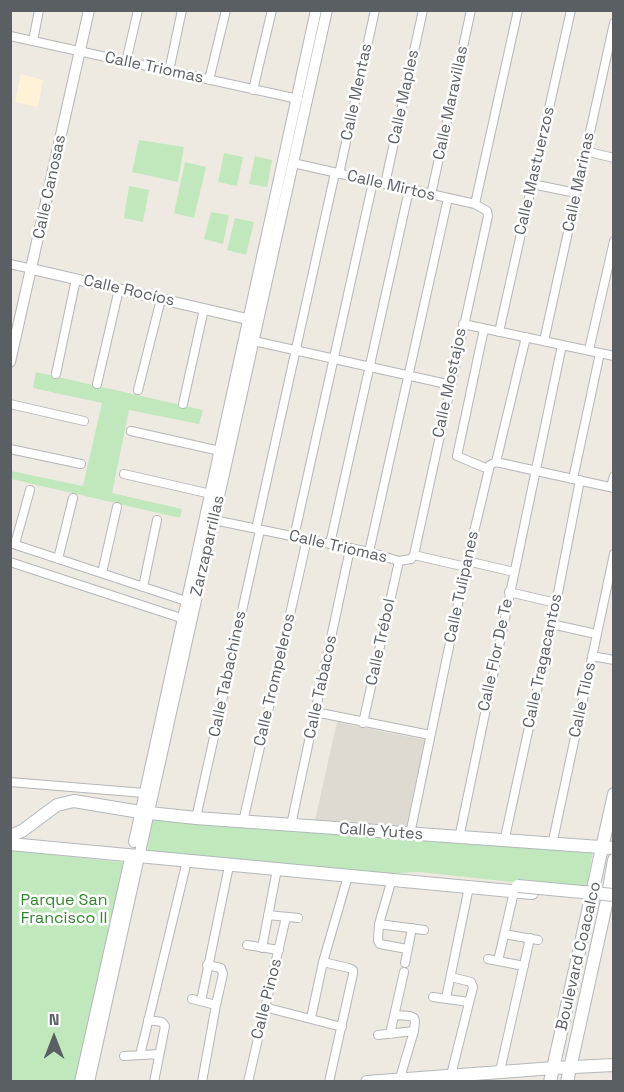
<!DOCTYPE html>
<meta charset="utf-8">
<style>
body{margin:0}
#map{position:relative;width:624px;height:1092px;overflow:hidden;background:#eeeae2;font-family:"Space Grotesk",sans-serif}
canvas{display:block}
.frame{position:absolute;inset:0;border:12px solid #5a5f64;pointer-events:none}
.north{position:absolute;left:24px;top:1008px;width:60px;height:60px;-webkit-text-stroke:4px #fff;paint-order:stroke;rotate:0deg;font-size:16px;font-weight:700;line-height:24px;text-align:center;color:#5a5f64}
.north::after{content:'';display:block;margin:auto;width:21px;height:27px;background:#5a5f64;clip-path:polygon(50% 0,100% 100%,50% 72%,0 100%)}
</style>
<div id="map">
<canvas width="624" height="1092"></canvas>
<div class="frame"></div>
<div class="north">N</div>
</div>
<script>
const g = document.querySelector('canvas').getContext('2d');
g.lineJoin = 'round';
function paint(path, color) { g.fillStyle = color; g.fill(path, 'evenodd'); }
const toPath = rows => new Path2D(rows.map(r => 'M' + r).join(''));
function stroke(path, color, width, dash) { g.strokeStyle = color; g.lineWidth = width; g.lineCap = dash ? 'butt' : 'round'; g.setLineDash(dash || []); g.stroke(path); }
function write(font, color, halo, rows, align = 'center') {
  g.font = font + ' "Space Grotesk",sans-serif'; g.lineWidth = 5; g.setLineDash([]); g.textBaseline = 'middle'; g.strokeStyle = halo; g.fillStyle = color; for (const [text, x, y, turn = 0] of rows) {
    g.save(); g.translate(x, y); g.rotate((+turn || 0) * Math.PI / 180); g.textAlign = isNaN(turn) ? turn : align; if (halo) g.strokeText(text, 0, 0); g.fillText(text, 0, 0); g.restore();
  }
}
paint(toPath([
 [21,74,43,80,38,107,15,102]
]), '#fff2d6');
paint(toPath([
 [337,722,425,740,406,827,315,820]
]), '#ded9d1');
paint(toPath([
 [139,140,184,147,178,182,132,172],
 [224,153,243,157,237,186,218,182],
 [255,156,272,160,267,187,249,184],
 [185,162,206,167,194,218,174,213],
 [129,186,149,190,143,222,124,218],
 [211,212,229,215,223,244,204,239],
 [235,218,254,222,246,255,227,250],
 [36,372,203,410,199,424,129,410,112,493,182,509,180,518,11,479,11,471,83,486,102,403,33,388],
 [153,819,593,852,586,890,419,872,383,874,147,852],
 [11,850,128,863,83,1081,11,1082]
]), '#c0e8bc');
const minor = toPath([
 [10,36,298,99],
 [33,41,39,10],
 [126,62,138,10],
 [169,71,182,10],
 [209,80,226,10],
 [253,90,272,10],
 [585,151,614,158],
 [293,163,475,204,487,211,488,216,414,555],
 [339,174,375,10],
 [385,184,423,10],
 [532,184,576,193],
 [431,195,471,10],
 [475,204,518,10],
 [10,264,32,269],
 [463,324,614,356],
 [484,329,457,456,488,469],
 [499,332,571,10],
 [254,341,451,385],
 [544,341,614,23],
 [589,350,614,241],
 [56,374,76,279],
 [97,384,119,289],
 [138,390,161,299],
 [10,404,84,421],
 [183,404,204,309],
 [131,431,220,451],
 [10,449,81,464],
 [496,462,526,337],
 [124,474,211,494],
 [573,479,600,353],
 [611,487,614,476],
 [209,519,369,552,399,561,411,559,414,555,466,567],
 [256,529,335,173],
 [294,537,373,182],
 [10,543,192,603],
 [15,544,30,490],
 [330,544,409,190],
 [369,552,448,198],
 [58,559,73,498],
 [467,561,514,572],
 [10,562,187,620],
 [102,573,117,507],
 [143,587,157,520],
 [509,592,556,603],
 [551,624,596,634],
 [592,656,614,660],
 [315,712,430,735],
 [363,723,399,561],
 [10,782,144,793],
 [196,818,260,530],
 [243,822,307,539],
 [291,825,350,549],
 [410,834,467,561,490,465,496,462,614,488],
 [459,838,562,345],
 [504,842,556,603,580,480],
 [552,845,614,554],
 [392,879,379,924,378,941,380,944,407,949],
 [268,915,298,918],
 [379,924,424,930],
 [504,934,538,940],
 [247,945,279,950],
 [262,948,277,869],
 [488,959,524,966],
 [498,961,514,892],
 [323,962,349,968,353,970,353,974,329,1082],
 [405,963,412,928],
 [451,977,471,982,473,987,451,1075],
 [433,997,469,1002],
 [446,998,469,887],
 [192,999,216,1005],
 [201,1001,229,866],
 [264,1007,342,1027],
 [395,1015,410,1016,414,1018,415,1021,414,1031,400,1078],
 [311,1018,323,962,348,876],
 [148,1020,162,1022,165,1026,154,1082],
 [390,1034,404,972],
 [378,1035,414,1031],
 [140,1055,187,861],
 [124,1056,159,1054],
 [500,1071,530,938],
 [202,1082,216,1005,223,974,221,968,207,965],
 [248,1082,286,917]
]);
const tertiary = toPath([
 [32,269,247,319],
 [10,362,89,10],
 [134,842,316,10],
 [80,1082,129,863],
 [89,1082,327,10]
]);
const secondary = toPath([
 [10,836,22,831,57,805,74,801,140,812,196,818,614,848],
 [10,844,532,893],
 [367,1082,554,1068,614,1065],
 [550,1082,614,794],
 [567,1082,607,900,614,860]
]);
stroke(minor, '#b3b6ba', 10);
stroke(tertiary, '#b3b6ba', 12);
stroke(secondary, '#b3b8bd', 14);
stroke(minor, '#fff', 8);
stroke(tertiary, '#fff', 10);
stroke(secondary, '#fff', 12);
const secondaryBridge = toPath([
 [518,886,614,895]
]);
stroke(secondaryBridge, '#b3b8bd', 14, []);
stroke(secondaryBridge, '#fff', 12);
write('16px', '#5a5f64', '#fff', [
 ["Calle Triomas",154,68,12],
 ["Calle Mentas",357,92,-78],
 ["Calle Maples",404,97,-78],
 ["Calle Maravillas",451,103,-78],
 ["Calle Mastuerzos",535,171,-77],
 ["Calle Marinas",579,182,-78],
 ["Calle Mirtos",391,186,13],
 ["Calle Canosas",50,187,-78],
 ["Calle Rocíos",129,291,13],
 ["Calle Mostajos",450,383,-78],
 ["Zarzaparrillas",208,546,-77],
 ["Calle Triomas",338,547,13],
 ["Calle Tulipanes",462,587,-78],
 ["Calle Trébol",381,642,-78],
 ["Calle Flor De Te",496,655,-78],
 ["Calle Tragacantos",543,661,-78],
 ["Calle Tabachines",228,674,-78],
 ["Calle Trompeleros",275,680,-77],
 ["Calle Tabacos",321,687,-78],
 ["Calle Tilos",583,700,-78],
 ["Calle Yutes",381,832,4],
 ["Boulevard Coacalco",579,956,-77],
 ["Calle Pinos",267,999,-76]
]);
write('16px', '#32862f', '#fff', [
 ["Parque San",64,901],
 ["Francisco II",64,919]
]);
</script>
